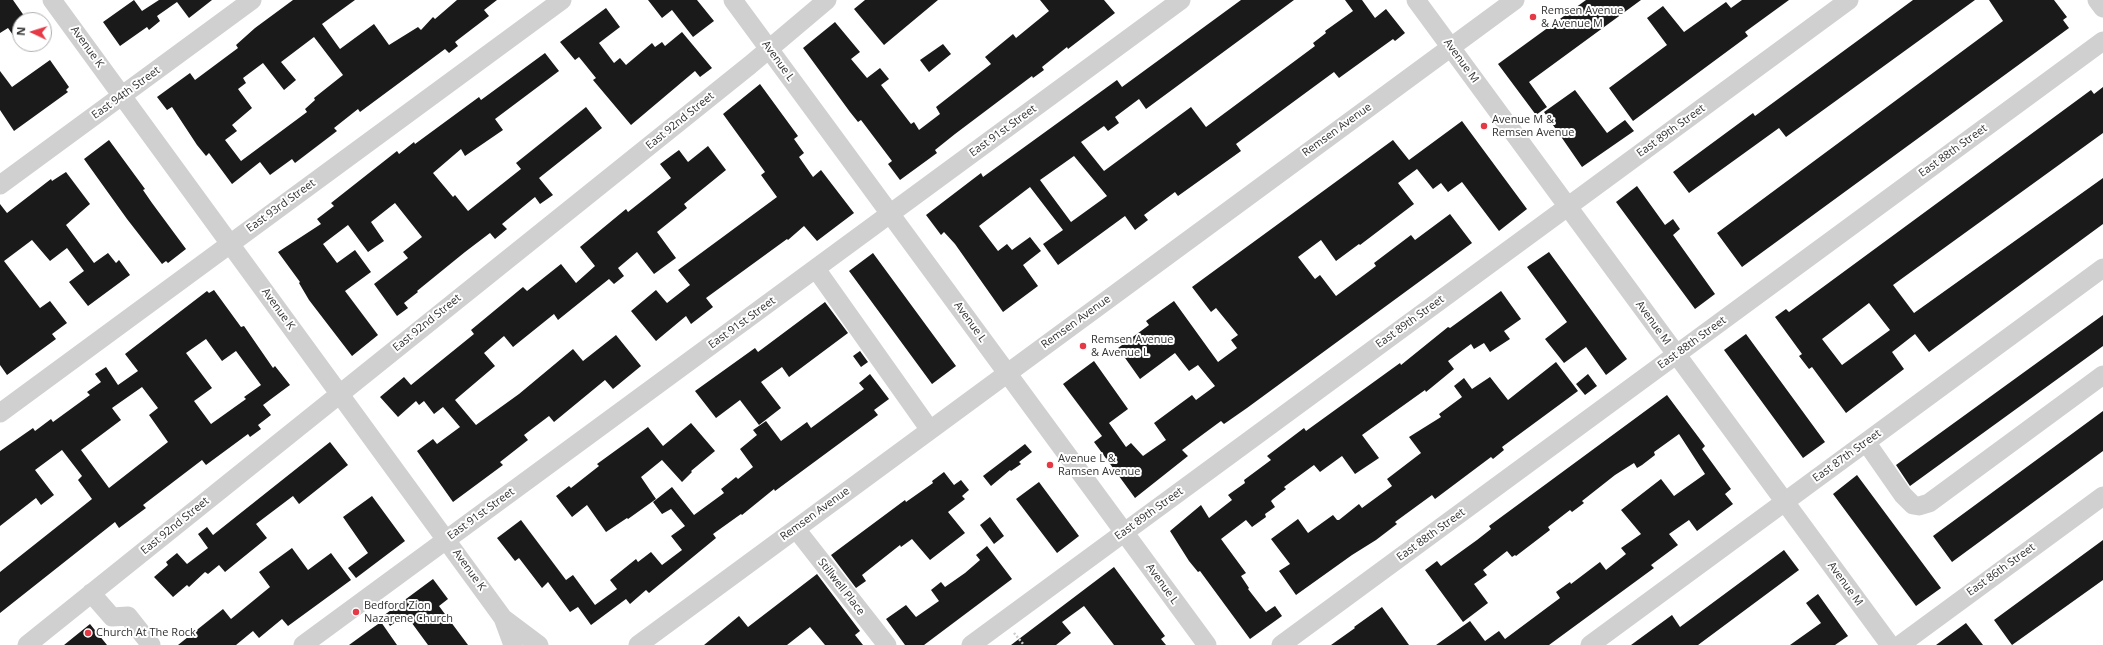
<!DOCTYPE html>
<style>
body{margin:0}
#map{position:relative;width:2103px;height:645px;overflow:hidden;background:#fff;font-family:"Open Sans",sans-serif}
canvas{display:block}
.north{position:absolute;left:12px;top:12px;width:40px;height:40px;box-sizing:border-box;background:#fff;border:1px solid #adadad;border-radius:50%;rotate:274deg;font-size:11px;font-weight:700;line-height:16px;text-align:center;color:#333}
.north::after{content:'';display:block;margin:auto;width:14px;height:18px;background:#e63946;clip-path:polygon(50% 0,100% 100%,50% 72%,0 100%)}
</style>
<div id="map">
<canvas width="2103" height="645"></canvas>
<div class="north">N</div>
</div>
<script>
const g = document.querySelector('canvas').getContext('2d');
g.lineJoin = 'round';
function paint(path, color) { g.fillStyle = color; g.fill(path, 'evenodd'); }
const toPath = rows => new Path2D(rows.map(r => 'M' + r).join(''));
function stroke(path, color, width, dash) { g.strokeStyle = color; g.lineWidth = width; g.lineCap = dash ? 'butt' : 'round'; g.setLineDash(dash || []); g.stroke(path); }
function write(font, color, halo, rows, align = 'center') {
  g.font = font + ' "Open Sans",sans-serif'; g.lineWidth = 4; g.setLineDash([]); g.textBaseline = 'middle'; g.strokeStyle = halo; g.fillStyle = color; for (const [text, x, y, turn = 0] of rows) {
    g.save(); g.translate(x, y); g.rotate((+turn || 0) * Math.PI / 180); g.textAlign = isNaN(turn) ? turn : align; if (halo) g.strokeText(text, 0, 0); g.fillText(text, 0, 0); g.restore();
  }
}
paint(toPath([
 [0,0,13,0,27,20,20,20,20,45,8,28,0,33],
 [134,0,142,11,159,0,212,0,189,18,177,2,157,16,160,21,149,30,147,27,120,46,103,22],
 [293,0,355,0,322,24,340,49,374,24,389,45,418,27,421,30,433,17,435,19,457,0,497,0,484,10,489,16,455,42,458,46,449,53,445,49,360,112,358,109,334,128,337,131,295,163,292,159,270,175,260,162,232,184,209,153,206,156,197,145,172,107,167,110,157,97,190,73,195,80,238,48,236,45,255,28],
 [314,37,343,75,314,98,315,100,305,109,307,112,241,161,225,140,237,131,232,125,252,108,238,89,246,83,243,78,263,63,284,90,296,80,281,62],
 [648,0,697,0,714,21,693,37,672,10,662,18],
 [865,0,938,0,884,45,854,9],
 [1040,0,1104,0,1115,13,1068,49,1067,47,1042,67,1044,70,1033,78,1032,76,955,134,935,150,937,153,900,180,888,164,892,161,861,120,858,122,850,112,803,48,835,22,860,52,851,59,867,78,880,68,889,79,881,85,911,124,914,122,919,130,940,114,936,107,991,64,985,57,1013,34,1016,38,1049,11],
 [1241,0,1294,0,1146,109,1139,99,1115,117,1119,123,1108,131,1104,126,1081,142,1104,171,1191,107,1206,127,1315,46,1313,43,1326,33,1325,31,1353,11,1345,0,1362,0,1375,18,1386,9,1405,33,1395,41,1393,39,1339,78,1334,72,1236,144,1241,151,1178,196,1175,192,1144,215,1148,220,1135,230,1125,216,1058,265,1043,244,1063,230,1030,187,979,226,998,251,1007,244,1012,250,1030,237,1041,251,1023,265,1038,286,1003,312,955,244,944,232,941,235,926,215,981,173,983,177,1117,80,1122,87],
 [1074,156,1107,196,1071,222,1040,180],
 [1586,0,1641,0,1529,82,1547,107,1536,115,1498,64],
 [1742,0,1789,0,1745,32,1748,36,1633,121,1609,88,1667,45,1647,18,1663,6,1684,32,1726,2,1731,8],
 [1913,0,1975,0,1786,137,1779,128,1689,193,1673,172,1753,113,1755,116],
 [1989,0,2054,0,2067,17,2063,20,2069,28,1742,267,1717,233,2003,21],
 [606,8,620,27,599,43,614,63,620,58,626,65,652,43,655,47,662,42,665,46,682,32,712,68,700,77,695,71,631,125,593,80,596,78,579,57,575,60,560,42],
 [943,44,951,54,929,72,920,60],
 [545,53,559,71,495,119,503,130,465,156,461,149,433,173,453,197,455,195,468,211,521,169,516,163,586,107,602,128,539,178,553,195,540,204,535,197,502,224,507,229,495,239,490,233,465,252,417,291,418,292,404,303,408,308,397,316,374,284,408,258,403,252,422,237,395,203,371,222,384,241,368,252,348,225,323,244,337,263,355,250,371,272,345,291,378,335,352,356,309,300,299,283,300,282,278,252,321,224,317,219,334,206,331,203,397,151,399,154,414,142,415,144,479,97,481,100],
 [50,60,69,87,66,90,68,92,14,131,0,110,0,71,12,87],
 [760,84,798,136,794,139,804,153,799,157,813,177,821,170,854,213,817,241,804,226,788,240,787,239,706,298,713,307,691,324,686,316,656,341,631,311,656,290,667,303,690,285,678,270,777,197,761,175,765,172,723,114],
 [2103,87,2103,133,1893,285,1914,313,2103,178,2103,224,1929,352,1915,334,1892,352,1904,369,1846,413,1812,367,1809,369,1799,356,1802,354,1775,317,1786,309,1789,312,2091,90,2094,94],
 [1869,303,1890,330,1842,365,1822,339],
 [1575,90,1607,133,1625,120,1634,131,1582,167,1544,112],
 [1462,121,1527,209,1499,231,1462,182,1448,192,1441,183,1433,189,1417,169,1398,183,1414,204,1360,245,1359,244,1336,261,1321,240,1298,257,1315,279,1320,275,1336,296,1376,266,1374,263,1411,235,1415,240,1450,214,1472,243,1247,408,1224,424,1221,421,1202,435,1182,450,1188,456,1135,498,1094,442,1102,436,1063,384,1094,361,1128,409,1109,423,1126,447,1131,443,1143,456,1166,440,1154,423,1192,395,1196,400,1215,386,1198,365,1189,371,1175,353,1140,379,1118,348,1149,325,1146,321,1174,301,1218,362,1237,348,1231,340,1238,335,1216,308,1211,312,1192,287,1393,140,1409,160],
 [109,140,145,189,143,190,152,203,186,249,168,263,166,261,162,264,127,219,84,159],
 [708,146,726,170,684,204,687,208,657,232,676,258,654,274,637,252,618,268,624,276,614,284,609,279,558,320,554,314,513,347,504,336,484,353,495,366,455,400,476,425,519,394,573,349,583,361,616,335,641,366,613,389,605,380,554,422,549,416,524,435,528,440,500,462,503,465,453,502,417,451,433,439,437,444,460,427,443,407,434,414,424,401,419,405,416,401,398,417,380,397,404,377,411,385,474,334,471,330,523,287,527,291,561,264,576,283,595,266,580,247,626,209,628,212,671,178,660,164,679,150,688,162],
 [66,172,90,204,66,225,94,263,108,253,116,263,119,260,130,275,88,306,69,282,84,271,67,248,50,261,32,240,4,261,40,308,50,301,67,323,52,334,56,339,7,375,0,365,0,204,7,213,51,179,52,181],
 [1637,186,1665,225,1673,219,1680,229,1673,235,1715,294,1695,309,1616,202],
 [1549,252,1627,359,1606,375,1586,347,1564,363,1545,339,1567,322,1527,267],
 [873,253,956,366,932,384,849,271],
 [214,290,241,327,244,326,273,368,275,366,290,385,263,405,271,415,258,425,261,429,250,437,248,434,206,465,202,460,143,505,146,508,119,528,115,522,0,613,0,572,92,499,78,480,82,476,62,450,35,470,54,495,41,505,36,498,0,526,0,451,33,428,35,431,51,419,53,422,90,395,87,392,101,382,95,374,106,367,118,385,138,371,125,354,207,291,209,293],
 [206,339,222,361,236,351,261,385,244,397,246,399,211,424,194,401,212,388,186,353],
 [142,387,158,408,149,415,168,442,109,488,81,450,121,420,112,408],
 [1501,291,1521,319,1504,331,1510,339,1490,352,1484,343,1474,349,1471,344,1448,361,1454,369,1426,392,1425,390,1362,435,1379,458,1355,474,1342,456,1320,472,1314,465,1284,487,1286,489,1273,499,1271,501,1275,507,1265,514,1266,517,1252,527,1246,520,1221,539,1246,573,1241,576,1249,588,1248,589,1266,612,1275,606,1282,616,1250,639,1200,571,1198,572,1189,561,1170,531,1201,505,1209,518,1232,500,1228,495,1245,483,1244,480,1271,460,1267,456,1304,428,1306,431,1400,363,1401,365,1448,327,1450,328],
 [825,302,848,333,789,377,782,367,761,382,781,408,759,425,740,400,716,418,695,391,755,348,758,352],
 [2103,315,2103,346,1910,486,1896,465],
 [1746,334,1825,442,1803,458,1724,350],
 [860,351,868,362,861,367,853,356],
 [1556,362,1578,391,1502,447,1504,450,1493,459,1491,457,1435,499,1432,495,1395,522,1397,524,1376,540,1352,555,1296,595,1279,571,1290,564,1271,539,1298,519,1308,533,1333,515,1337,520,1339,520,1359,504,1362,508,1392,486,1387,479,1421,453,1409,437,1441,417,1439,414,1462,397,1454,386,1464,378,1472,389,1490,377,1508,400],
 [870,374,889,399,874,410,878,415,775,491,774,489,742,515,741,514,713,534,716,538,649,593,646,590,630,604,626,599,591,625,578,607,570,612,548,582,542,588,519,558,515,561,497,538,521,520,566,580,573,575,595,605,617,589,610,580,636,559,638,562,651,552,662,565,682,550,671,536,685,526,671,509,662,514,653,502,672,487,694,515,724,493,721,489,736,477,738,479,753,467,740,449,757,435,753,430,766,421,781,441,807,422,811,428,864,389,859,383],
 [1588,374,1597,386,1585,395,1576,384],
 [1667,395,1705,446,1702,449,1731,489,1725,494,1733,504,1697,531,1689,520,1669,534,1678,545,1651,565,1654,568,1549,645,1436,645,1470,621,1485,641,1499,631,1505,639,1560,598,1556,592,1570,582,1571,584,1600,562,1606,570,1626,554,1621,548,1641,534,1621,510,1661,479,1674,496,1705,474,1679,434,1654,452,1655,455,1642,465,1637,468,1634,463,1615,475,1582,501,1584,503,1572,512,1570,510,1548,527,1550,530,1516,556,1515,555,1512,557,1507,551,1483,570,1487,575,1474,584,1488,603,1463,622,1425,570,1437,561,1441,566,1477,540,1491,529,1489,526],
 [2103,411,2103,451,1952,562,1933,536],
 [691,423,715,451,691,471,692,472,682,482,662,460,641,477,656,499,628,519,627,518,606,532,587,505,572,517,556,496,569,486,571,488,599,466,597,464,648,427,663,446],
 [330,442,348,465,299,504,293,496,256,524,267,538,225,572,219,565,208,574,205,572,189,587,187,585,173,597,154,577,168,565,166,562,177,553,187,564,208,548,198,534,207,527,213,535],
 [1025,444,1032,452,1019,462,1021,464,1011,471,1010,470,991,486,983,476],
 [944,472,954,485,961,480,969,490,962,496,965,499,948,512,965,533,930,560,912,539,901,547,900,545,862,575,866,581,856,588,831,555,905,500,906,502,933,483,932,481],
 [1857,475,1941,588,1916,606,1833,494],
 [1039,482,1079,536,1057,553,1016,499],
 [372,496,405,541,356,578,348,568,368,553,343,517],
 [990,517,1004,536,994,544,980,525],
 [2103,540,2103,580,2012,645,1994,620],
 [987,546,1012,579,924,645,905,645,886,619,906,605,916,617,939,601,931,590,941,582,945,587,965,573,980,560,976,555],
 [292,548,308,570,331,553,351,580,288,626,282,619,259,638,253,631,236,645,178,645,223,609,231,619,270,587,259,572],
 [1784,550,1799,570,1698,645,1631,645,1672,615,1680,627],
 [1114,567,1165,636,1161,639,1166,645,1114,645,1084,606,1062,622,1071,633,1056,645,1011,645],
 [817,574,860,631,855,635,863,645,825,645,810,627,787,645,704,645,739,616,748,627],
 [433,579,448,599,439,606,468,645,428,645,406,615,390,626,383,616],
 [1818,594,1848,636,1835,645,1790,645,1821,623,1806,603],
 [1382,607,1409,645,1331,645,1355,628,1354,627],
 [381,622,397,645,349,645,371,629],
 [1966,623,1983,645,1936,645],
 [90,624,107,645,64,645]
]), '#1a1a1a');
stroke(toPath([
 [1014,633,1024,645]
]), '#cdcdcd', 2.5, [2, 2]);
stroke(toPath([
 [52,0,503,618,513,645],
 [733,0,1207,645],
 [1416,0,1890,645],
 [2097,0,2103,8],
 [0,185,252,0],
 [816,269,930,430],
 [0,413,562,0],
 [1866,442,1903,495,1913,505,1919,506,1929,503,2103,375],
 [796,529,887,645],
 [91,593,112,617,128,616,151,645],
 [503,618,539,645],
 [27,645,750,65,827,0],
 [303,645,1181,0],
 [638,645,1515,0],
 [971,645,1849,0],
 [1281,645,2103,41],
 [1590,645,2103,268],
 [1900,645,2103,496]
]), '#d0d0d0', 19);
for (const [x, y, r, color] of [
 [1533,17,4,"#e63946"],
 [1484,126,4,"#e63946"],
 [1083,346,4,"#e63946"],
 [1050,465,4,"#e63946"],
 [356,612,4,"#e63946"],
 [88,633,4,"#e63946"]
]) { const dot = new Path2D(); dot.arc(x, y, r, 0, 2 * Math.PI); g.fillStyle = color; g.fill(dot); stroke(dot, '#fff', 1.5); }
write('11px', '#333', '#fff', [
 ["Remsen Avenue",1541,11],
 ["& Avenue M",1541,24],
 ["Avenue M &",1492,120],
 ["Remsen Avenue",1492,133],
 ["Remsen Avenue",1091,340],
 ["& Avenue L",1091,353],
 ["Avenue L &",1058,459],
 ["Ramsen Avenue",1058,472],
 ["Bedford Zion",364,606],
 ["Nazarene Church",364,619],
 ["Church At The Rock",96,633]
], 'left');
write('11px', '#333', '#fff', [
 ["Avenue K",87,47,54],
 ["Avenue L",778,61,54],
 ["Avenue M",1461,61,54],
 ["East 94th Street",126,93,-36],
 ["East 92nd Street",680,121,-39],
 ["Remsen Avenue",1337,130,-36],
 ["East 91st Street",1003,131,-36],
 ["East 89th Street",1671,131,-36],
 ["East 88th Street",1953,151,-36],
 ["East 93rd Street",281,206,-36],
 ["Avenue K",278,309,54],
 ["Avenue L",970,322,54],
 ["Remsen Avenue",1076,322,-36],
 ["East 89th Street",1410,322,-36],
 ["East 92nd Street",427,323,-39],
 ["East 91st Street",742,323,-36],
 ["Avenue M",1653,323,54],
 ["East 88th Street",1692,343,-36],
 ["East 87th Street",1847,456,-36],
 ["East 91st Street",481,514,-36],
 ["Remsen Avenue",815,514,-36],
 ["East 89th Street",1149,514,-36],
 ["East 92nd Street",175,526,-39],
 ["East 88th Street",1431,535,-36],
 ["Avenue K",469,570,54],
 ["East 86th Street",2001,570,-36],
 ["Avenue L",1162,584,54],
 ["Avenue M",1845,584,54],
 ["Stillwell Place",841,587,52]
]);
</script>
